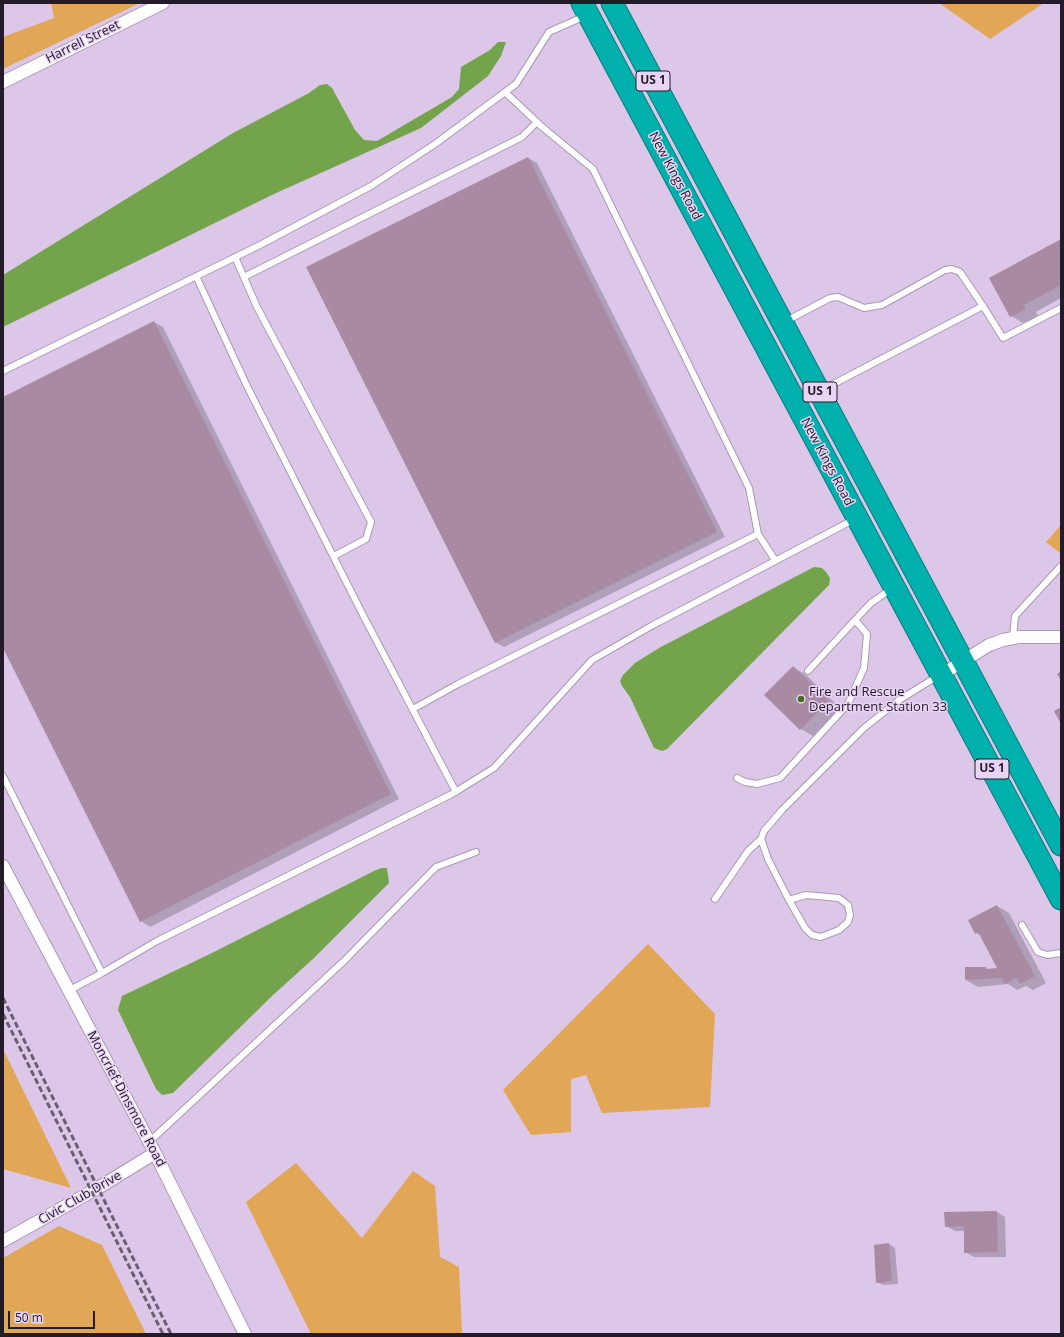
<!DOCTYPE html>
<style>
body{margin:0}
#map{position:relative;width:1064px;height:1337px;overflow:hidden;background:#dcc7e8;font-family:"Open Sans",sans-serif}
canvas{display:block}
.frame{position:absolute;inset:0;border:4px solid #231c28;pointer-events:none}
.scale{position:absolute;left:8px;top:1311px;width:87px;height:18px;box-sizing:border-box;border:2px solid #231c28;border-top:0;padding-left:5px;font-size:12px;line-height:14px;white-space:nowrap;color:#231c28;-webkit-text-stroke:3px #e9d4f6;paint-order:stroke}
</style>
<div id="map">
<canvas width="1064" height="1337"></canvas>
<div class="frame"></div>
<div class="scale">50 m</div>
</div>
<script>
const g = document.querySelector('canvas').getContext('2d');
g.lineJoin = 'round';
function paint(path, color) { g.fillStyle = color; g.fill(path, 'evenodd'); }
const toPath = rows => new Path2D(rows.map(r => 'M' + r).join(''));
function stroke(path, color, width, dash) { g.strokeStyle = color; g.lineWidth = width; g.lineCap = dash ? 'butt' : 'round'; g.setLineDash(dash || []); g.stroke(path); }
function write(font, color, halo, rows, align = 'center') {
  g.font = font + ' "Open Sans",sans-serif'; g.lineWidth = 3; g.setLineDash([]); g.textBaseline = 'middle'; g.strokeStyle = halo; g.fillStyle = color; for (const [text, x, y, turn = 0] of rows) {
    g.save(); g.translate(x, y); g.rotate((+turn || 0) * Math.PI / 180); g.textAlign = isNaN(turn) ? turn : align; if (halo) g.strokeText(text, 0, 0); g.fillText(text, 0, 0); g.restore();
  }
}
paint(toPath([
 [51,3,140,3,3,69,3,37,54,18],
 [939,3,1044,3,990,39],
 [1061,525,1061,554,1046,542],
 [648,944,715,1014,710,1107,602,1113,586,1075,571,1079,571,1132,531,1135,503,1090],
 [3,1049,71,1188,3,1169],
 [296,1163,362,1238,413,1171,435,1186,440,1257,459,1267,462,1333,311,1334,246,1202],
 [59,1226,102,1245,146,1334,3,1334,3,1258]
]), '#e1a656');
paint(toPath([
 [498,42,506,42,501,56,488,76,421,128,274,194,3,327,3,275,233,133,309,93,320,85,327,84,332,88,355,130,364,140,377,141,452,97,459,89,461,67,490,50],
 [814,567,822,568,826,572,830,578,829,585,667,749,662,751,654,748,630,697,622,686,620,681,623,675,635,663,659,648],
 [382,868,387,868,389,883,313,959,272,996,173,1093,162,1095,156,1089,118,1010,122,996,212,953,376,870]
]), '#73a44b');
paint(toPath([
 [528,158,537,163,725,537,504,647,495,642],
 [1061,241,1061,298,1036,312,1038,316,1023,323,1011,316],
 [154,322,163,327,399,799,150,927,141,921,3,646,3,398],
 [793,667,805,674,840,708,813,736,801,729,766,695],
 [997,906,1009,913,1046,983,1033,990,1026,986,1017,990,1008,984,978,987,966,980,985,968,989,970,998,969,981,936,976,933],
 [997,1212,1005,1217,1006,1257,974,1257,965,1252,965,1231,955,1231,946,1226],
 [889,1244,895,1248,898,1284,883,1285,877,1282,875,1245]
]), '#0003');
paint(toPath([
 [528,157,717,532,495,643,306,267],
 [1061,239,1061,285,1024,305,1026,309,1010,317,989,278],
 [154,321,391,794,140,922,3,648,3,397],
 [793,666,829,701,800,730,764,695],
 [1061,671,1061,681,1057,674],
 [1061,707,1061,724,1054,711],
 [997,905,1035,976,1020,984,1017,978,1005,984,1002,978,965,980,965,967,986,967,986,969,997,968,978,932,975,934,968,920],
 [997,1211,998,1252,964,1253,964,1226,945,1227,944,1212],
 [889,1243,892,1281,876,1283,874,1245]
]), '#a98aa3');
const lane = toPath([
 [505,92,541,126,593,169,749,488,758,534,775,560],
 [235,257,257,307,371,522,366,539,334,556],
 [196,276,246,384,364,617,456,792],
 [244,277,522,137,537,122],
 [786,321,830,298,838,297,864,308,882,305,945,270,952,269,960,272,983,306],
 [3,371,260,245,371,186,435,144,516,84,549,32,585,16],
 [822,390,983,306,1003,338,1061,308],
 [1013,638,1015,616,1061,566],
 [808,671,855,620],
 [413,709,458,684,758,534],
 [3,776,102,973,68,991],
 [737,778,745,782,757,784,780,778,848,704,864,668,867,634,855,620,871,603,891,589],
 [715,899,748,851,761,839],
 [789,900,806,895,839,898,848,905,850,915,848,922,839,930,821,937,812,935,805,928,789,900,768,859,761,839,764,831,782,810,864,728,899,700,938,676],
 [1022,925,1038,952,1047,955,1061,953],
 [102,973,157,941,452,794,494,768,592,660,653,625,855,519],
 [149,1142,344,961,436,867,476,852]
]);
const street = toPath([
 [3,82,163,3],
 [941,675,989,645,1003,640,1019,637,1061,637],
 [3,866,155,1153,245,1334],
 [3,1241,98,1188,155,1153]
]);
const highway = toPath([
 [582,3,1061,899],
 [612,3,1061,845]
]);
stroke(lane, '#ab97b7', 8);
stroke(street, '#ab97b7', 14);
stroke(highway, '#0c7c7e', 23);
stroke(lane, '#fff', 6);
stroke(street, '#fff', 12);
stroke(highway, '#00b0ad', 21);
stroke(toPath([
 [3,998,171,1334],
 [3,1014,163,1334]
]), '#6a5e72', 3, [6, 3]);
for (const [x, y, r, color] of [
 [801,699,4,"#476c26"]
]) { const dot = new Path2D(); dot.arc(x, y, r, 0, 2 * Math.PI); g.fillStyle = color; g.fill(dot); stroke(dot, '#e9d4f6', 1.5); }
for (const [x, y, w] of [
 [653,81,34],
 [820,392,34],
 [992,769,34]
]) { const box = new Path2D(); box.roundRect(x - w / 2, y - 10, w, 20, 3); g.fillStyle = '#e9d4f6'; g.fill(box); stroke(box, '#231c28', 1); }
write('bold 12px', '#231c28', null, [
 ["US 1",653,81],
 ["US 1",820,392],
 ["US 1",992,769]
]);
write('13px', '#231c28', '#e9d4f6', [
 ["Harrell Street",83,42,-26],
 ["New Kings Road",675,176,62],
 ["New Kings Road",827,462,62],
 ["Moncrief-Dinsmore Road",126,1099,62],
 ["Civic Club Drive",80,1198,-30]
]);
write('13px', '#231c28', '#e9d4f6', [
 ["Fire and Rescue",809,692],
 ["Department Station 33",809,707]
], 'left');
</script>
